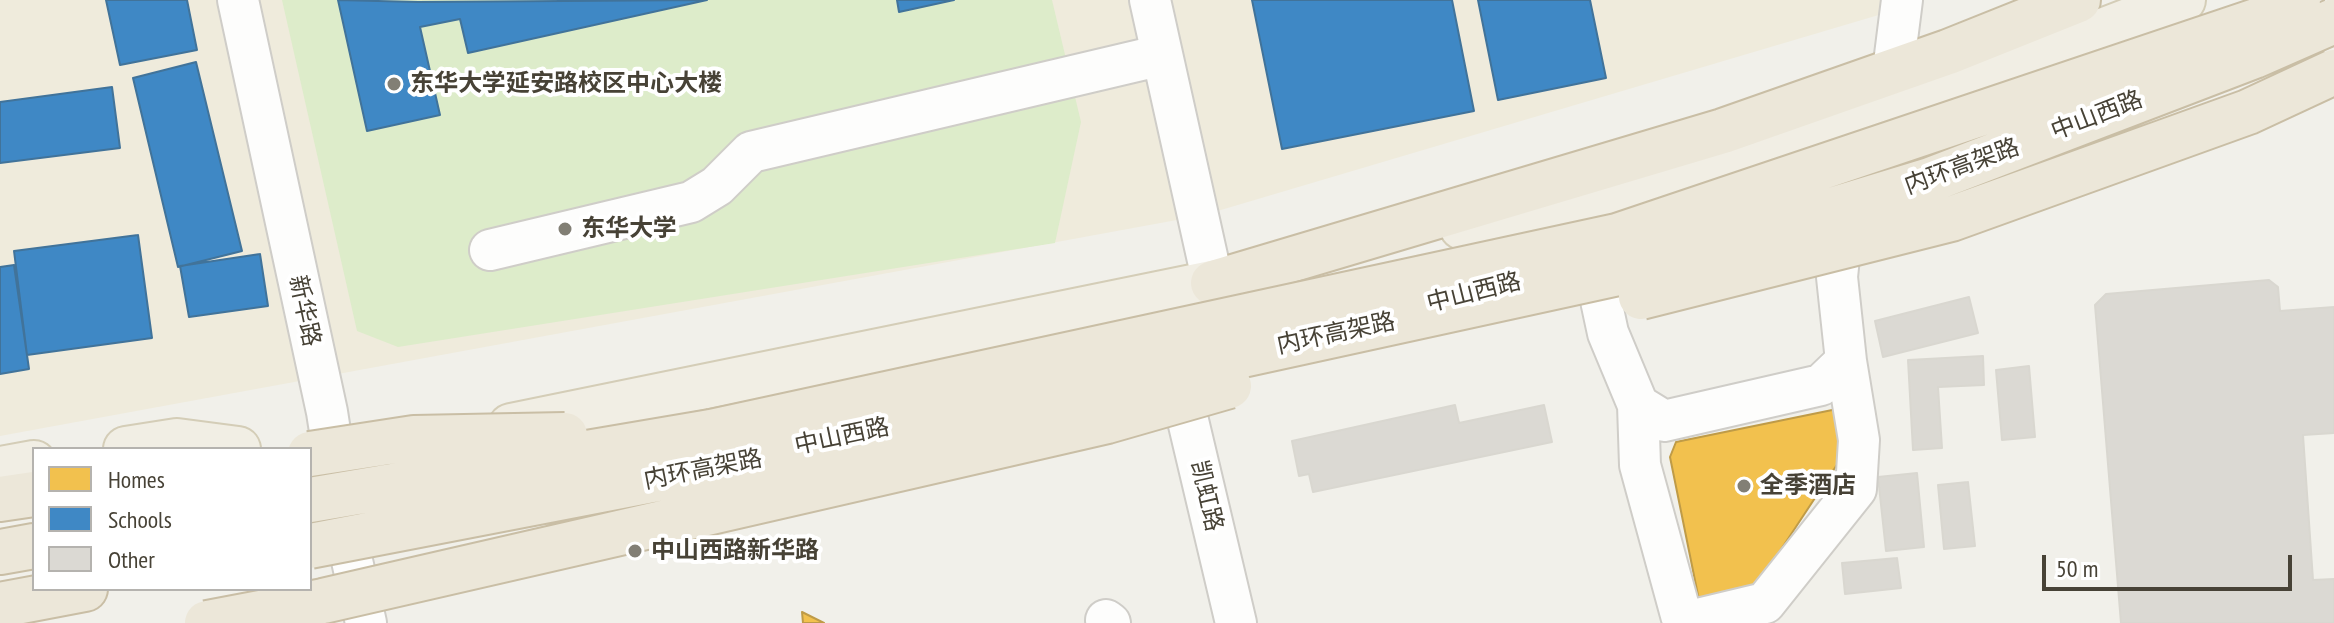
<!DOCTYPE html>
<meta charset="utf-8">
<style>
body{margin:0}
#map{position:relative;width:2334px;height:623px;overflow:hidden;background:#f1f0ea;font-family:"PT Sans Narrow",sans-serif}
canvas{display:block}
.legend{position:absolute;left:32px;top:447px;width:280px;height:144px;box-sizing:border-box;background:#fff;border:2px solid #b5b3af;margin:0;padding:10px 14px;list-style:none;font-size:24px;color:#474236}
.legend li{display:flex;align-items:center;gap:16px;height:40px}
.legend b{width:40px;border:2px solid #b5b3af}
.scale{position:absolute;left:2042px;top:555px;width:250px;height:36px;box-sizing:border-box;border:4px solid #474236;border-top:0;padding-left:10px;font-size:24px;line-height:28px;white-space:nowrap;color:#474236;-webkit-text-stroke:6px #fff;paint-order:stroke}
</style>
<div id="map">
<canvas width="2334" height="623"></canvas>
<ul class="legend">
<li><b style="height:22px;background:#f2c14e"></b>Homes</li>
<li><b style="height:22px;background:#3f88c5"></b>Schools</li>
<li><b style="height:22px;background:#dbd9d3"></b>Other</li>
</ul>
<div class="scale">50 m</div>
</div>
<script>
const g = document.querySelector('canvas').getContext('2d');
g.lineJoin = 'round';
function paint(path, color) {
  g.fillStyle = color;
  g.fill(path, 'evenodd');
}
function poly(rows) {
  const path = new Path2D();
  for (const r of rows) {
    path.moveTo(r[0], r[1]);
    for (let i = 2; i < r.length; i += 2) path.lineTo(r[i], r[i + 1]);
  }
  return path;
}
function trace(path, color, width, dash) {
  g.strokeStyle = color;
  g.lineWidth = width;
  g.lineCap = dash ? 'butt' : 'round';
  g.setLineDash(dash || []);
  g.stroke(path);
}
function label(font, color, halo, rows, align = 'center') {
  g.font = font + ' "PT Sans Narrow","Noto Sans SC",sans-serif';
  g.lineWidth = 8;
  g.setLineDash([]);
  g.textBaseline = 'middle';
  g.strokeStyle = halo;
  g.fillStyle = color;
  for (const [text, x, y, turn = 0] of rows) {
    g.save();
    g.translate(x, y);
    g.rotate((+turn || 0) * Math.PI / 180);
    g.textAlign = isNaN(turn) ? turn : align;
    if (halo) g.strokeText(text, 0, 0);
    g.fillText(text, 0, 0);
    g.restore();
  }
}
paint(poly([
 [0,0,1884,0,1882,14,1204,215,0,436]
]), '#efebdc');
paint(poly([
 [282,0,1052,0,1081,122,1055,243,398,347,357,331]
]), '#ddecca');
const homes = poly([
 [1842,408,1850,445,1743,607,1702,615,1670,457,1676,442,1842,408],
 [802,612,824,623,803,623,802,612]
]);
paint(homes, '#f2c14e');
trace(homes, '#bf9b47', 2);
const schools = poly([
 [106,0,187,0,197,50,120,65,106,0],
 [338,0,418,2,707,0,468,53,460,19,420,27,440,115,367,131,338,0],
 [897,0,954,0,899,12,897,0],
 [1252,0,1452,0,1474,111,1282,149,1252,0],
 [1478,0,1590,0,1606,78,1498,100,1478,0],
 [196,62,242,251,178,267,133,78,196,62],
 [112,87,120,148,0,163,0,102,112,87],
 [138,235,152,338,27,355,14,251,138,235],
 [260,254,268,306,189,317,180,266,260,254],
 [14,265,29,369,0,374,0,267,14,265]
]);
paint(schools, '#3f88c5');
trace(schools, '#41739a', 2);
const building = poly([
 [2269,280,2278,287,2280,311,2334,307,2334,433,2303,435,2313,580,2334,579,2334,623,2121,623,2095,305,2106,294,2269,280],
 [1969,297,1978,333,1883,357,1875,321,1969,297],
 [1983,356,1984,385,1938,387,1942,448,1913,450,1908,360,1983,356],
 [2029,366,2035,437,2002,440,1996,370,2029,366],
 [1455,405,1459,423,1544,405,1552,442,1313,492,1309,474,1299,476,1292,441,1455,405],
 [1917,473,1924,547,1886,551,1878,477,1917,473],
 [1968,482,1975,546,1944,549,1938,485,1968,482],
 [1897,558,1901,588,1845,594,1842,563,1897,558]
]);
paint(building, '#dbd9d3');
trace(building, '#d9d7d0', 2);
const minor = poly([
 [238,0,327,412,346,534,366,623],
 [1150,0,1213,283],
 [1893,71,1902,0],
 [490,250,691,202,717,186,751,152,1162,55],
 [1593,263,1608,333,1638,405,1664,421,1821,385,1846,361,1837,277,1843,218],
 [1176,370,1236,623],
 [1638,405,1640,465,1681,615,1694,620,1765,603,1856,489,1859,440,1846,361],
 [1106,620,1110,623]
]);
const major = poly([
 [1462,227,1755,156,1928,98,2183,0],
 [511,426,1251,275],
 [126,449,177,441,238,449],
 [0,469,34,463]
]);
const highway = poly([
 [1213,283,1723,131,1948,52,2078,0],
 [0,499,34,494],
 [0,552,34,546],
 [0,605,85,589]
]);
trace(minor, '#cfcdc8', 44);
trace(major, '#d4cdb7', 48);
trace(highway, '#c9bea5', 48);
trace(minor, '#fdfdfc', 40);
trace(major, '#f1eee4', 44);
trace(highway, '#ece7d9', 44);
const highwayBridge = poly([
 [1641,297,1951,219,2248,112,2334,72],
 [310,454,414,438,565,435],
 [310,500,711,432,1617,236,2259,20,2298,0],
 [310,546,793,453,1641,268,1930,180,2254,56,2334,21],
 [207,623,323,601,1107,421,1229,386]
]);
trace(highwayBridge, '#c9bea5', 48, []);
trace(highwayBridge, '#ece7d9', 44);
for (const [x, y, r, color] of [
 [394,84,8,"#827f75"],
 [565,229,8,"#827f75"],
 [1744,486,8,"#827f75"],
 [635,551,8,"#827f75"]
]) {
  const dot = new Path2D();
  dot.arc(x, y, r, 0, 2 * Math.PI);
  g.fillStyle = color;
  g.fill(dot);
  trace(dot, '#fff', 3);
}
label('bold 24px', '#474236', '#fff', [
 ["东华大学延安路校区中心大楼",410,84],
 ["东华大学",581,229],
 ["全季酒店",1760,486],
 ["中山西路新华路",651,551]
], 'left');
label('24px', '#474236', '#fff', [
 ["中山西路",2097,116,-21],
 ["内环高架路",1962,167,-20],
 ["中山西路",1474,293,-14],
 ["新华路",304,311,78],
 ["内环高架路",1336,334,-12],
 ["中山西路",842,437,-12],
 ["内环高架路",703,470,-11],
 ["凯虹路",1206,496,77]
]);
</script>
